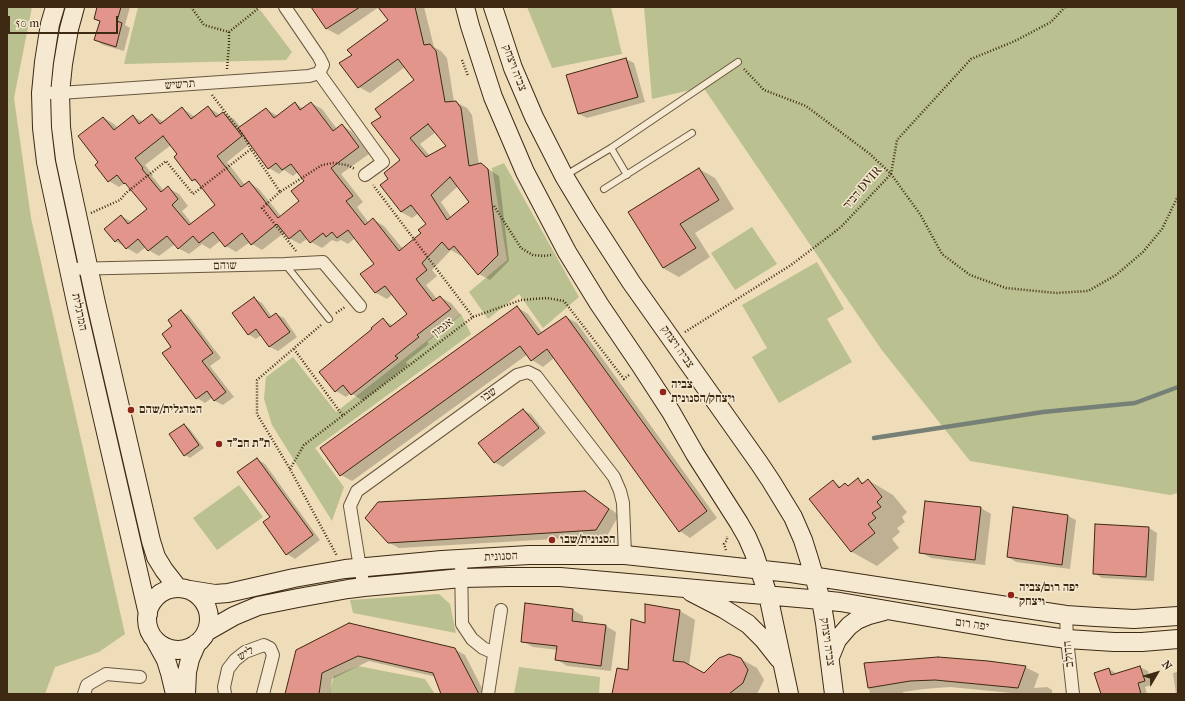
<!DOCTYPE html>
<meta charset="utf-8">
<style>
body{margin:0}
#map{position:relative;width:1185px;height:701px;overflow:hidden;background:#efddba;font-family:"IM FELL French Canon",serif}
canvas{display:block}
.frame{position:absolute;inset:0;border:8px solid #3e2913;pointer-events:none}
.north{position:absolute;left:1137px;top:653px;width:40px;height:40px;-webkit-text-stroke:3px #f5e9d2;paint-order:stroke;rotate:52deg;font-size:11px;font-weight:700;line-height:16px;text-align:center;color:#3e2913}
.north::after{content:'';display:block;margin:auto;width:14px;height:18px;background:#3e2913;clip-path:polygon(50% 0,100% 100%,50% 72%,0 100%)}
.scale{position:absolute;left:8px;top:16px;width:110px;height:18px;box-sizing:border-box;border:2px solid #3e2913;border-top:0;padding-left:5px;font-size:12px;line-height:14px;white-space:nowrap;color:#3e2913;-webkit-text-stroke:3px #f5e9d2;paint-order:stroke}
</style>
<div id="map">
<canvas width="1185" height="701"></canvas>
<div class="frame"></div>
<div class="north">N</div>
<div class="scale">50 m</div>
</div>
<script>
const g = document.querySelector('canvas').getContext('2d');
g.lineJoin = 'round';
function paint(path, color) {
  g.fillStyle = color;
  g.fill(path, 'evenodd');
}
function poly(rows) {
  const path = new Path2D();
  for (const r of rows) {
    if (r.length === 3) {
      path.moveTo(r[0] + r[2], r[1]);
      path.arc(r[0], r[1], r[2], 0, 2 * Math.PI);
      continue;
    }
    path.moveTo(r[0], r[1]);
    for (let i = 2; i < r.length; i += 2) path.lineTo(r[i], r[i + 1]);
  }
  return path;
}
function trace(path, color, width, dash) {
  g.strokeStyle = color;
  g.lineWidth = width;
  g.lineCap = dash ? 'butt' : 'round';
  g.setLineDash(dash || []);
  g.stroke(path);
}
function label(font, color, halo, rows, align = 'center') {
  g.font = font + ' "IM FELL French Canon","Frank Ruhl Libre",serif';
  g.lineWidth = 3;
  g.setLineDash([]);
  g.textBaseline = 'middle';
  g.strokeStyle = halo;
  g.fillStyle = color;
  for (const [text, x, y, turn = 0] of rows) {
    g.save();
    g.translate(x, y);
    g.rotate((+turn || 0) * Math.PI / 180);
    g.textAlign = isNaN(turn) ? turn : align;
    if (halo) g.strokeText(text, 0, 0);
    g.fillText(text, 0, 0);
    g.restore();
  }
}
paint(poly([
 [7,7,32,7,14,98,31,218,125,634,99,652,55,667,45,694,7,694],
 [138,7,255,7,261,11,292,52,286,60,124,64],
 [527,7,611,7,622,54,552,68],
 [644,7,1178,7,1178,493,1170,495,970,461,881,349,703,87,652,99],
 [504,163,579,297,543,328,519,294,488,319,469,292,507,260,492,168],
 [752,227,777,264,735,290,711,253],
 [817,262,844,309,827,319,852,362,779,403,752,357,767,348,742,305],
 [461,314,471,334,315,448,344,487,332,521,272,425,264,399,266,377,293,357,336,412],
 [239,485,263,517,217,550,193,518],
 [439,594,450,604,456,633,353,613,350,600],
 [358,666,425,679,435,694,329,694,334,676],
 [519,667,600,677,599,694,514,694]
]), '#bac08f');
paint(poly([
 [98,7,130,7,125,25,130,28,124,51,103,45,95,40,100,22,95,19],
 [312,7,424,7,434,47,441,51,447,58,454,102,456,102,467,108,472,115,479,165,481,164,499,176,509,261,490,280,479,274,462,254,461,256,451,250,432,270,437,276,426,285,437,299,440,297,451,303,461,315,427,342,429,344,406,362,408,365,363,401,351,393,346,397,336,391,373,329,383,320,394,326,409,314,393,294,387,299,376,293,362,275,376,264,355,238,348,244,341,240,337,242,332,240,322,248,311,242,308,238,300,244,289,238,285,232,262,250,252,244,250,242,236,252,226,246,221,240,210,249,202,244,189,254,178,248,175,244,159,256,148,250,146,247,137,254,115,241,121,216,132,222,148,209,128,185,125,183,119,187,109,181,99,162,104,118,114,124,118,128,133,116,143,122,152,115,164,122,182,108,192,115,195,117,208,107,220,115,223,113,234,119,241,128,266,109,278,116,295,103,304,109,311,103,322,109,337,129,342,125,352,132,369,154,341,174,363,202,357,207,369,223,374,220,384,226,403,249,422,233,427,224,419,213,412,218,401,212,389,179,401,160,382,117,415,80,405,67,370,93,359,87,353,55,389,21,379,7,338,35,327,29],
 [436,132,447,147,430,156,420,144],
 [251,143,269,168,279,174,284,170,293,176,298,172,305,181,301,201,281,216,259,189,249,182,245,185,227,162],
 [171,145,179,154,175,157,193,180,200,184,216,205,192,224,182,211,188,206,179,194,168,188,164,191,152,176,153,175,145,165],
 [458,186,470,203,451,217,441,202],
 [626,59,634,63,645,102,587,118,579,114,568,76],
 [699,169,715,178,734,209,695,233,710,257,679,277,663,268],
 [254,298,262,303,272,317,276,314,284,318,297,337,278,351,270,347,261,335,256,339,248,334],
 [517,307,528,314,543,334,566,317,577,323,717,518,690,538,680,531,554,358,543,367,532,360,528,354,352,481,341,475],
 [181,311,189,316,221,358,210,366,234,397,223,405,215,401,213,397,205,403,197,398,163,354,172,347,174,327],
 [523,410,531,414,546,433,503,467,494,462],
 [184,425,189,428,204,448,190,458,185,455],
 [257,459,265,464,320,540,295,559,287,554,272,517],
 [858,480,864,483,868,480,893,495,907,512,902,517,905,522,897,528,900,532,892,539,899,548,877,566,852,552,810,499,833,482,842,487,845,484,849,486],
 [585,492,596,499,619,515,607,536,399,548,388,542],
 [981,508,991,514,985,565,931,558,920,552],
 [1068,516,1076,520,1070,569,1016,562,1008,557],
 [1149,528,1157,533,1154,581,1102,578,1094,573],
 [646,605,680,611,695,620,689,666,704,674,741,659,757,668,764,680,758,692,756,694,613,694,629,671,646,624],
 [573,610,583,616,583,623,606,626,616,632,611,671,567,666,556,659,558,650,533,647,522,641],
 [454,649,465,655,485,694,442,694,436,677,369,661,332,679,330,694,287,694,297,651],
 [866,664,1025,667,1039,674,1034,688,1047,687,1052,690,1052,694,1022,694,950,687,924,689,903,692,903,694,870,694],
 [1140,667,1148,671,1152,685,1145,687,1147,694,1102,694,1109,669,1117,674],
 [1178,672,1178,694,1176,694,1173,673]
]), '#0003');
trace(poly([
 [874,438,1043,412,1135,403,1178,387]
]), '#768076', 4.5);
const building = poly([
 [97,7,121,7,117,21,122,23,116,47,94,40,100,21,94,19,97,7],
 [311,7,360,7,326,29,311,7],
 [378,7,415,7,424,45,430,44,436,51,445,102,456,101,461,108,469,166,481,163,488,169,498,255,478,275,454,246,449,250,442,242,422,263,427,270,416,279,433,301,440,296,451,309,417,335,419,337,395,356,398,358,351,395,343,385,335,392,319,372,372,329,371,328,383,318,390,327,407,314,385,286,375,293,360,274,374,264,348,230,337,238,332,232,326,237,323,233,310,243,300,230,289,239,277,224,251,245,242,233,225,247,213,232,199,243,193,236,178,249,167,236,148,251,138,239,126,249,118,239,115,242,104,229,121,215,128,224,147,209,125,183,124,184,117,175,108,182,95,165,98,162,78,136,103,117,114,130,133,115,139,124,152,114,160,124,182,107,191,119,208,106,216,117,223,112,242,136,217,156,241,187,249,181,278,218,299,201,291,191,304,181,291,164,282,170,276,163,268,169,238,128,266,108,274,118,295,102,300,110,311,102,333,131,342,124,359,147,331,168,353,196,346,201,365,225,373,218,399,251,421,233,418,230,426,224,411,205,401,212,380,185,388,179,384,173,400,160,371,123,381,117,375,109,414,80,398,59,358,88,339,63,352,55,347,50,388,20,378,7],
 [428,124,446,146,426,157,410,138,428,124],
 [163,136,177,154,174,157,192,181,195,179,215,205,189,225,172,205,178,199,168,186,161,192,142,169,143,168,135,158,163,136],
 [450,177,469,202,447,220,431,195,450,177],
 [626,58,638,97,578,114,566,75,626,58],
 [699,168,719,200,680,224,696,248,663,268,628,212,699,168],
 [254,297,269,318,276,313,290,332,269,347,256,329,248,335,232,313,254,297],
 [517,306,538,335,566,316,707,511,679,532,547,349,531,361,520,346,340,476,320,448,517,306],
 [181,310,213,353,202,361,226,392,214,401,207,391,196,399,162,353,171,347,162,334,172,326,168,320,181,310],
 [523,409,539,428,494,463,478,443,523,409],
 [184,424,199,445,184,456,169,434,184,424],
 [257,458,313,535,286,555,263,522,270,517,237,472,257,458],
 [858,478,862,484,868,479,882,497,877,502,881,507,872,513,876,518,868,524,875,533,851,552,809,499,833,480,839,488,845,483,848,486,858,478],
 [585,491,609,509,596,530,388,543,365,518,378,502,585,491],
 [925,501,981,507,975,560,919,553,925,501],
 [1013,507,1068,515,1062,565,1007,557,1013,507],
 [1095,524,1149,527,1146,577,1093,574,1095,524],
 [525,603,573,609,572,621,606,625,601,666,555,660,557,646,521,642,525,603],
 [645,604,680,610,673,661,684,662,704,673,719,658,729,654,741,658,748,670,743,683,729,694,612,694,617,668,628,670,631,619,645,623,645,604],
 [349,623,455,648,479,694,441,694,433,673,358,656,322,673,319,694,285,694,296,650,349,623],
 [938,657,988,661,1026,666,1018,688,935,680,910,681,868,688,864,663,938,657],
 [1140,666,1145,681,1138,683,1141,694,1101,694,1094,673,1109,668,1111,675,1140,666]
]);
paint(building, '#e2958a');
trace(building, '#3e2913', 1);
const lane = poly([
 [611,148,627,175],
 [566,175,611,148,738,62],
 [604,189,692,133],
 [285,264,329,319]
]);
const street = poly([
 [319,73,383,162,365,175],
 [41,93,60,93,309,76,319,73,323,65,319,57,285,7],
 [69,269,285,264,323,262,360,306],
 [461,559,462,624,472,639,483,648,494,653],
 [364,587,360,568,350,506,357,491,517,375,528,372,536,376,614,477,620,491,623,503,625,555],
 [1066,615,1067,639,1073,694],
 [84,694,87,685,106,674,140,677],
 [225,694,224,687,228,669,235,660,245,652,264,645,270,648,273,655,263,694],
 [488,694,501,610]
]);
const secondary = poly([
 [55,7,50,24,44,62,41,93,42,128,46,162,77,307,148,614],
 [75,7,69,29,63,64,60,93,61,127,65,159,96,303,151,541,156,557,164,570,178,588],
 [465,7,470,26,493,97,525,172,567,252,599,304,641,366,671,412,695,454,739,523,747,537,754,553,768,595,789,694],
 [493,7,513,68,534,117,564,176,587,214,631,282,759,463,771,481,793,517,803,540,809,559,821,600,825,623,834,694],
 [178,619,31],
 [190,590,215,594,228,593,294,578,345,569,442,560,529,555,625,555,791,573,1066,615,1096,617,1134,619,1178,616],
 [691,592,724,609,748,624,764,640,779,659],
 [206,632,234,616,258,606,298,598,348,589,364,587,462,578,508,577,560,577,821,600,840,602,1004,630,1067,639,1114,642,1142,642,1178,639],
 [155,640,166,660,170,673,175,694],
 [830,657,837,640,849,626,857,620,869,615,884,611],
 [186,694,187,672,190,659,197,643]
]);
trace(lane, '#6a563d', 8);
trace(street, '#6a563d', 14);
trace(secondary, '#3e2913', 20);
trace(poly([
 [191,7,204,25,229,32,260,7],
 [462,60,468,76],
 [227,69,229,44,229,32],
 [744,69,764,90,806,106,870,154,891,174,920,214,942,254,970,275,1006,288,1056,293,1088,291,1116,275,1143,252,1162,229,1178,196],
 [212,95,243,135,251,149],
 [280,192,262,208,296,251],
 [494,206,521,248,533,255,544,256,551,255],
 [91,213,120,200,126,193,166,161,193,194,251,149,280,192,322,165,333,163,347,165,355,169],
 [336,313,345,307],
 [473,317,521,300,547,298,564,301,624,379,629,375],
 [321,325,257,380,257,414,290,469,337,556],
 [685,332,791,265,841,227,891,174,897,140,971,59,1015,41,1051,22,1065,7],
 [294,349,343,416],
 [290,469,304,445,473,317,373,185],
 [726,550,724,544,727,540,727,536]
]), '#3e2913', 2.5, [1, 2]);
trace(lane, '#f5e9d2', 6);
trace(street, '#f5e9d2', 12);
trace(secondary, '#f5e9d2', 18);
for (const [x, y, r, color] of [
 [663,392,4,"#8f2418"],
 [131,410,4,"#8f2418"],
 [219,444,4,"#8f2418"],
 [552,540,4,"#8f2418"],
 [1011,595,4,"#8f2418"]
]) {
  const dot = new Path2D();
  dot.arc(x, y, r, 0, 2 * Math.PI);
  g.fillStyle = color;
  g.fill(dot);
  trace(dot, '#f5e9d2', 1.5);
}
label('12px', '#3e2913', '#f5e9d2', [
 ["צביה ויצחק",514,68,69],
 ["תרשיש",180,85,-4],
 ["דביר DVIR",863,188,-49],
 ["שוהם",225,266,-1],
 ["המרגלית",79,312,78],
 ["אגמון",443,328,-37],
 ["צביה ויצחק",677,347,55],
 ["שבו",489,395,-36],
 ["הסנונית",501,557,-3],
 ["יפה רום",972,625,9],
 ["צביה ויצחק",827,642,82],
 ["ליש",246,654,-30],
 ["הדולב",1069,654,-96]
]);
label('bold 12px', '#3e2913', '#f5e9d2', [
 ["צביה",671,385],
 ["ויצחק/הסנונית",671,399],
 ["המרגלית/שהם",139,410],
 ["ת\"ת חב\"ד",227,444],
 ["הסנונית/שבו",560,540],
 ["יפה רום/צביה",1019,588],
 ["ויצחק",1019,602]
], 'left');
</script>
